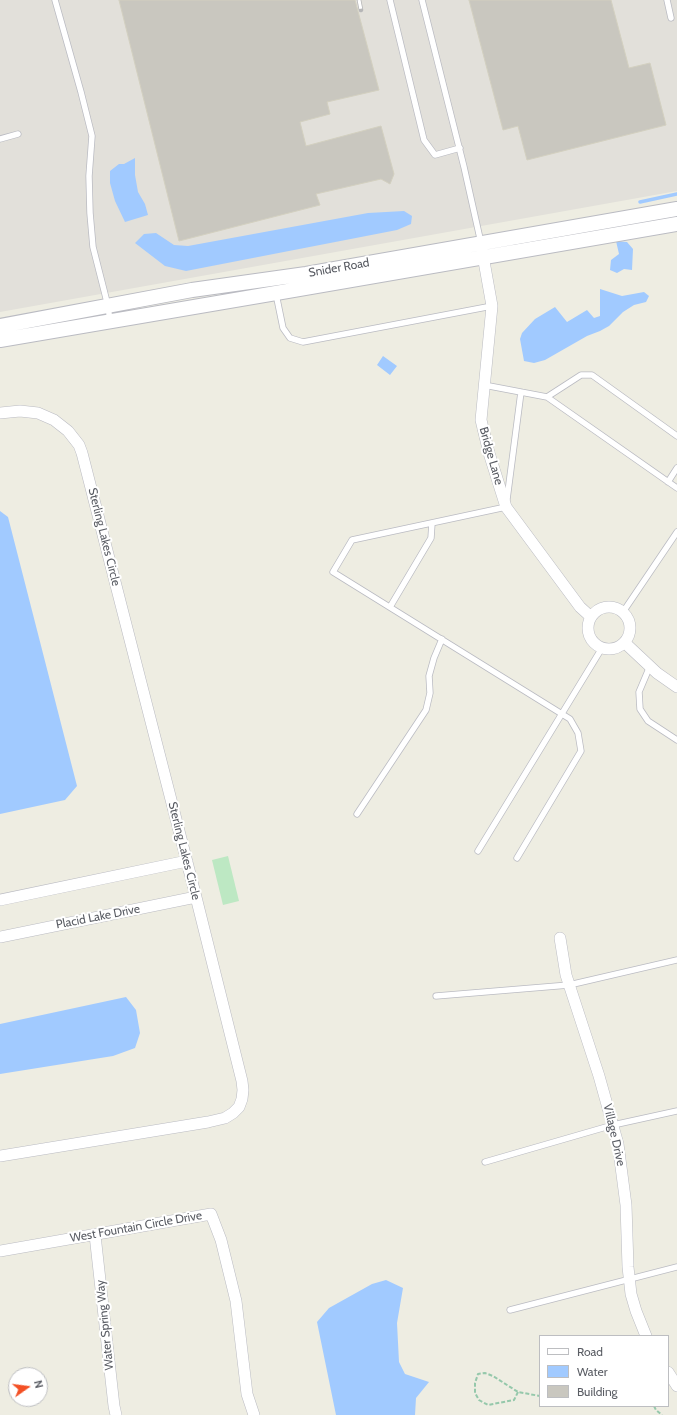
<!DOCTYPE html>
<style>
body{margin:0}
#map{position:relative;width:677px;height:1415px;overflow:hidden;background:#eeede2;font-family:Cabin,sans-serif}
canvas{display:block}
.legend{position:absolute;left:539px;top:1335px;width:130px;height:72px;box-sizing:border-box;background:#fff;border:1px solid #bdbec1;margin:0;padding:5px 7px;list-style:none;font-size:12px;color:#5a5d64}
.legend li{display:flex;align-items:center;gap:8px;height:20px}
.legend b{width:20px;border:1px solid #bdbec1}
.north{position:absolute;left:8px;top:1367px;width:40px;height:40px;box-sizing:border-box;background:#fff;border:1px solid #bdbec1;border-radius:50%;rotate:76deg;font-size:11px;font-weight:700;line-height:16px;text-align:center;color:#5a5d64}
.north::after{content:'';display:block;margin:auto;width:14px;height:18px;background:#f35024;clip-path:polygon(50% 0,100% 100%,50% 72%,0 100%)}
</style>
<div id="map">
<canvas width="677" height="1415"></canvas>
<ul class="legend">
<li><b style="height:5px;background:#fff"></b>Road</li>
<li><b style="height:11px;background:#a1caff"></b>Water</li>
<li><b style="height:11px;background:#c9c7bf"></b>Building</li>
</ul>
<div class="north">N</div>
</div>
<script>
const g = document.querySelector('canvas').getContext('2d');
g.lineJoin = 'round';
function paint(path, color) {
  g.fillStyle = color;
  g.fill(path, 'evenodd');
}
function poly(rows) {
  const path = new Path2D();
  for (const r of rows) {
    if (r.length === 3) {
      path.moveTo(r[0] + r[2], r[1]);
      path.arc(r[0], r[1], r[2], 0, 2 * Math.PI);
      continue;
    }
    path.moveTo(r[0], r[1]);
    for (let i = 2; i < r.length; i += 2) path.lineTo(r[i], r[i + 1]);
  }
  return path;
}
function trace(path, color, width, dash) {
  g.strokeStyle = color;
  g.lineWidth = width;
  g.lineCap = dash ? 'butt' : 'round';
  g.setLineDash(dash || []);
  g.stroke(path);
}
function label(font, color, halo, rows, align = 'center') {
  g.font = font + ' Cabin,sans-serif';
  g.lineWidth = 4;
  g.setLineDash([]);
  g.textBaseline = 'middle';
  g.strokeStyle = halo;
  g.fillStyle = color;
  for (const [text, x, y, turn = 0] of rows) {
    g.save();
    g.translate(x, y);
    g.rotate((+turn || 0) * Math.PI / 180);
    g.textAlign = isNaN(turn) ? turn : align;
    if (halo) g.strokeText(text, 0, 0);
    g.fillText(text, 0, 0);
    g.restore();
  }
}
paint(poly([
 [0,0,677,0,677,191,0,312]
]), '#e2e0da');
paint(poly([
 [228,856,239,901,223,905,212,860]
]), '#bde8c3');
paint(poly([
 [135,158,135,175,138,192,145,204,148,215,125,222,115,201,110,183,110,171,119,164,124,164],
 [404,211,412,216,411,224,397,230,186,271,165,266,135,243,144,234,156,233,174,245,188,246,368,213],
 [616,241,627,242,633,249,632,270,624,269,617,273,610,270,611,260,619,254],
 [600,289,622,296,644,292,649,296,646,302,634,305,623,312,609,326,600,331,587,336,545,360,534,363,524,361,520,339,522,333,535,319,555,307,567,322,587,310,594,318,600,316],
 [383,356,397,366,390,375,377,365],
 [0,511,8,517,77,786,65,800,0,814],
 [126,997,136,1010,140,1033,135,1048,113,1056,0,1074,0,1024],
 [386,1280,403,1288,397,1323,399,1362,405,1374,429,1382,416,1398,415,1415,336,1415,317,1322,329,1308,372,1284]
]), '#a1caff');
trace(poly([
 [640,202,677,194]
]), '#a1caff', 3.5);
const building = poly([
 [119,0,355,0,379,90,327,102,330,114,300,122,306,146,381,126,394,174,390,184,381,179,316,194,320,205,179,241,119,0],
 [469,0,611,0,629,68,650,63,666,125,527,160,518,126,503,130,469,0]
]);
paint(building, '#c9c7bf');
trace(building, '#d3d0c0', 1);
const service = poly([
 [55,0,81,92,92,136,89,176,90,213,93,247,108,306,110,321],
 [390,0,424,140,435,155,460,148],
 [422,0,464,167,481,243],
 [667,0,671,18],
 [0,139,18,134],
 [276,294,283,328,290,338,303,342,492,306],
 [484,385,547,397,677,488],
 [547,397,581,375,592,375,677,436],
 [668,482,677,468],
 [390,607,431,538,432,523],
 [623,612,677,532],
 [650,666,639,692,640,709,648,721,677,740],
 [357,814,426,710,430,693,429,676,434,658,442,639],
 [478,851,602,648],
 [517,858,581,751,578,733,570,719,333,572,352,540,506,507,521,392],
 [436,996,569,985,677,960],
 [485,1162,613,1125,677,1111],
 [510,1310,677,1267]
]);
const minor = poly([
 [482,250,492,306,481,420,489,453,506,507,580,607,591,617],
 [0,413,20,411,38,413,54,420,68,431,79,445,82,453,196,897,242,1081,243,1090,242,1099,239,1107,233,1113,225,1118,208,1122,0,1156],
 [609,628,21],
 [625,643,657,673,677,687],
 [0,900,187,861],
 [0,937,196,897],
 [560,938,566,975,599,1076,618,1144,626,1205,628,1267,631,1294,636,1311,646,1336],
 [95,1235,114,1406,116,1415],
 [0,1251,211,1214,221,1240,236,1301,247,1394,254,1415],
 [668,1372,677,1386]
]);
const tertiary = poly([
 [0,326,192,290,306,274,677,209],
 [0,340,276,293,677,224]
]);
trace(service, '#babbc2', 7);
trace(minor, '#babbc2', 12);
trace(tertiary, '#babbc2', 16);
trace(poly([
 [518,1392,514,1400,488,1405,479,1400,475,1393,475,1383,478,1374,485,1373,493,1376,518,1392,540,1396],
 [654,1406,656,1410,662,1415]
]), '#95c8ab', 2, [4, 2]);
trace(service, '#fff', 5.5);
trace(minor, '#fff', 11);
trace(tertiary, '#fff', 14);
const rail = poly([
 [359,0,361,10]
]);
trace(rail, '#b6b6b7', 4.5);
trace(rail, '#fff', 3, [9]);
label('12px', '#5a5d64', '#fff', [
 ["Snider Road",339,268,-10],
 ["Bridge Lane",491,456,74],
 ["Sterling Lakes Circle",104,537,76],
 ["Sterling Lakes Circle",184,851,76],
 ["Placid Lake Drive",98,917,-11],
 ["Village Drive",614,1135,77],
 ["West Fountain Circle Drive",136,1227,-10],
 ["Water Spring Way",105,1325,-96]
]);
</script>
